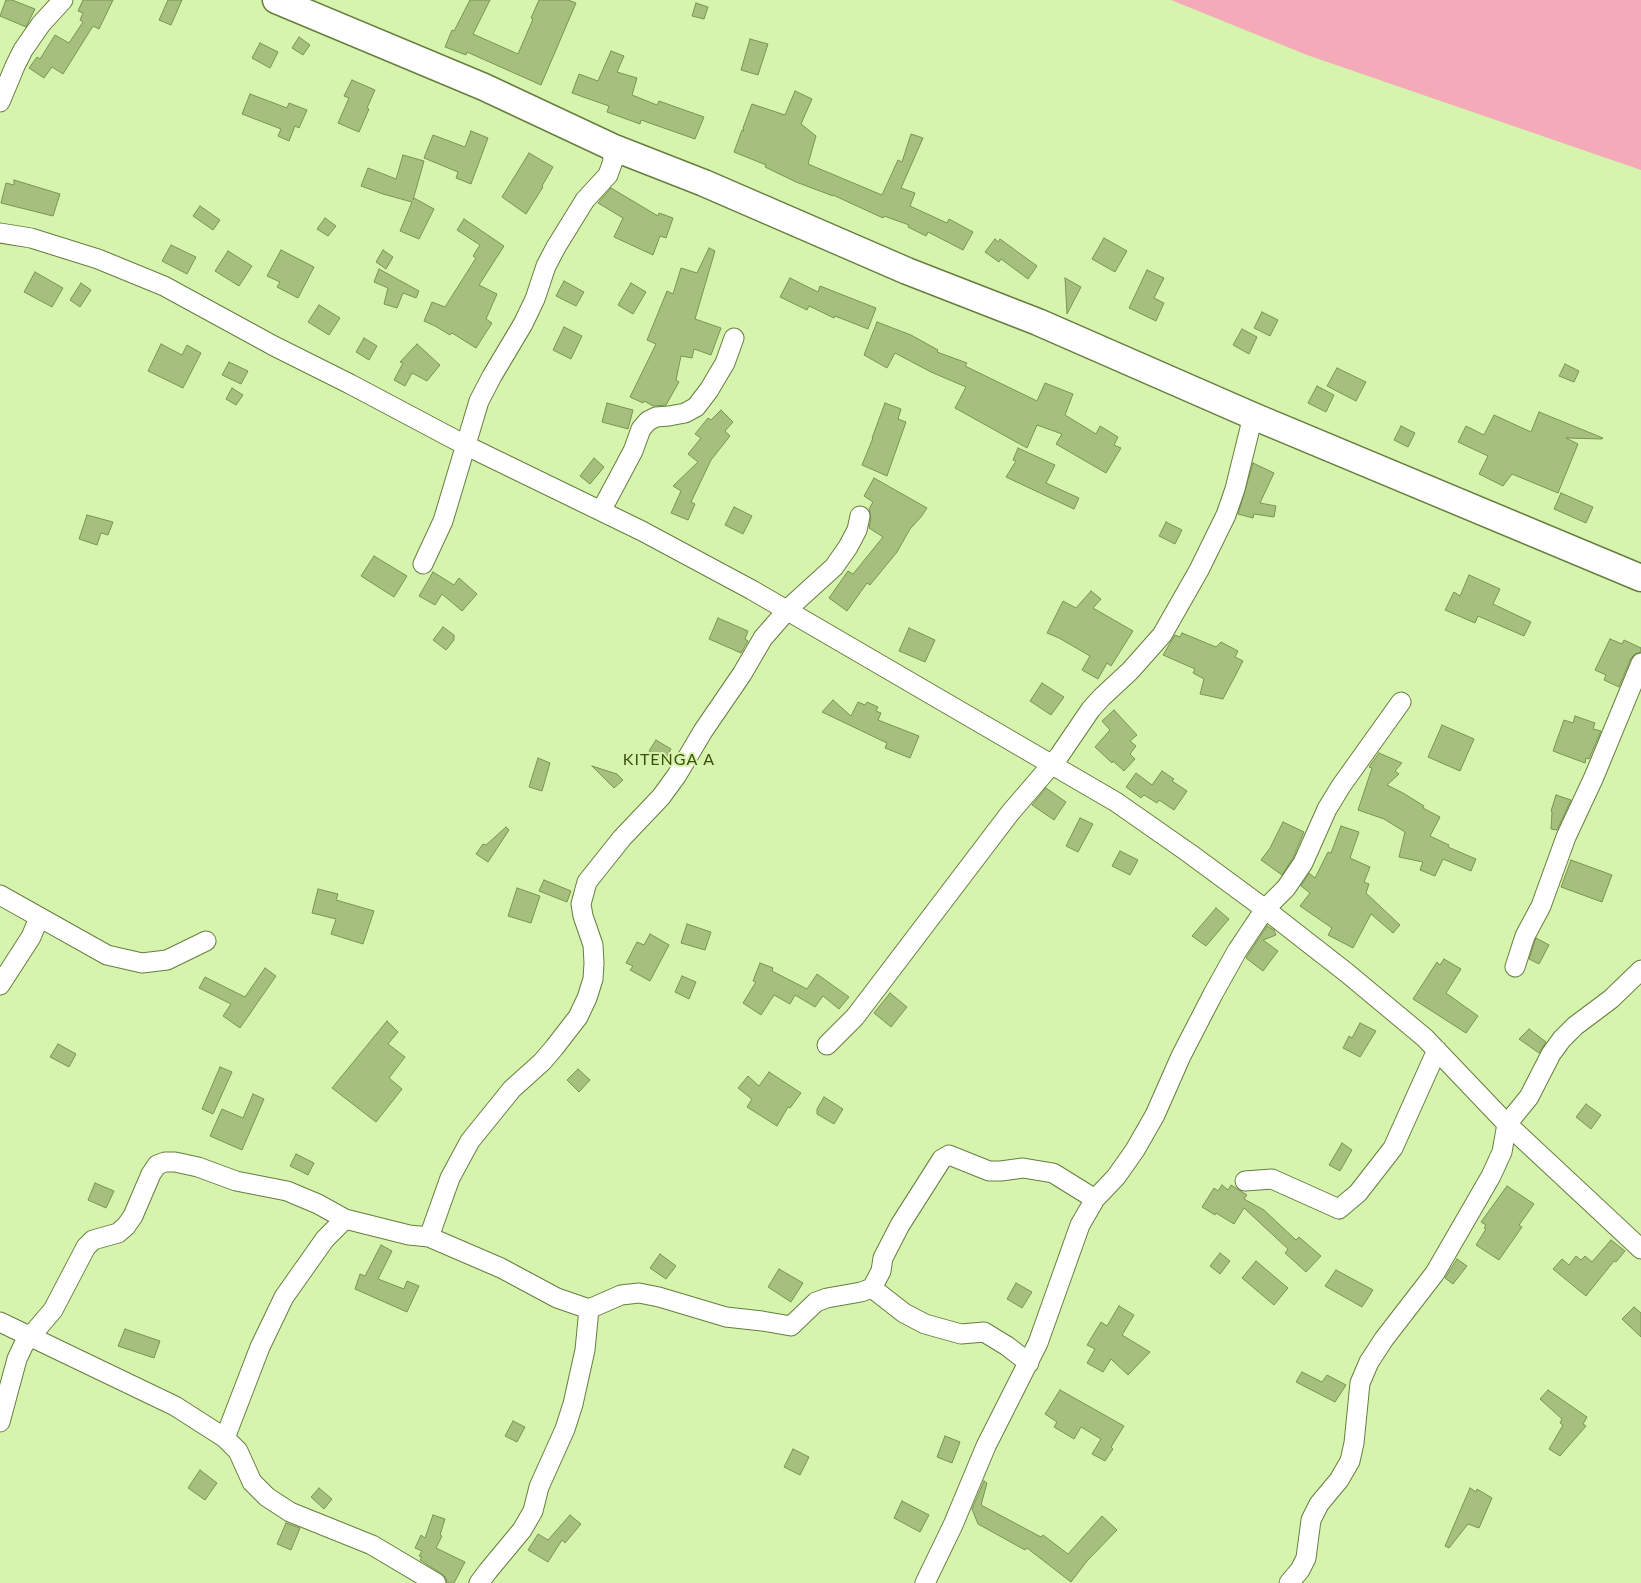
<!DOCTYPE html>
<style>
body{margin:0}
canvas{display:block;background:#d7f4ae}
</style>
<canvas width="1641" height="1583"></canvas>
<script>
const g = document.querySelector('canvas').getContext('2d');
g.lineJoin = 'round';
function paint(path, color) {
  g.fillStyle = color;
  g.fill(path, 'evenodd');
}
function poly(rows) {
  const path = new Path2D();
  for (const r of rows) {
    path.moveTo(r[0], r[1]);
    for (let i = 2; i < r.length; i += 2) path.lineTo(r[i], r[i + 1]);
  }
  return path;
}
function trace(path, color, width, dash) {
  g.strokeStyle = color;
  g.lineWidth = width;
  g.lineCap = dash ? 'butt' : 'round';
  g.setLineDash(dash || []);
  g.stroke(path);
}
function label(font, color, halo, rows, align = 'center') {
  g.font = font + ' Lato,sans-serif';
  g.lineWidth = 4;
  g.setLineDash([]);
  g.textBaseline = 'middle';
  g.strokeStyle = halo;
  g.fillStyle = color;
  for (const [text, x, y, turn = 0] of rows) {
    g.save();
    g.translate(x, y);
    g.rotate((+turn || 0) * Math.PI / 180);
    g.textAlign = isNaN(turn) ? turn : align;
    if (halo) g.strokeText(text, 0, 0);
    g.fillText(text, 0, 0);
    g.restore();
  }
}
paint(poly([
 [1171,0,1641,0,1641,170,1307,55]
]), '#f4aab9');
const building = poly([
 [6,0,12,0,35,9,26,27,0,16,6,0],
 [83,0,113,0,99,29,93,26,63,74,52,67,44,78,29,68,37,57,40,59,55,35,69,43,83,22,80,20,83,13,78,11,83,0],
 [168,0,182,0,171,25,159,20,168,0],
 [470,0,490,0,473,34,518,54,533,19,531,18,539,0,568,0,576,3,541,85,467,52,466,55,445,47,452,30,454,31,470,0],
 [696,3,708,7,704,19,692,16,696,3],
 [299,37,310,45,303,55,292,48,299,37],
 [750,39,768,44,758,75,741,70,750,39],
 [260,43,278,52,270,68,252,58,260,43],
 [611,51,624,56,617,72,637,78,632,95,657,105,659,101,704,117,695,139,641,120,640,124,607,112,609,106,572,93,579,74,598,81,611,51],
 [352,80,375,90,367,108,369,109,359,132,338,123,349,98,344,96,352,80],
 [795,91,812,99,801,124,816,136,808,164,882,195,898,160,902,162,911,134,923,138,901,188,915,193,910,206,947,223,949,219,973,232,963,250,928,232,926,236,908,227,909,225,884,216,883,218,833,195,833,196,796,182,765,167,766,165,734,152,742,130,744,131,743,128,752,104,785,115,795,91],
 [250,94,287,108,289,103,307,110,299,128,295,126,289,141,278,136,281,129,242,114,250,94],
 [471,131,488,138,471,184,456,178,458,172,424,158,433,135,465,147,471,131],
 [529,153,553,167,542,186,543,187,526,214,502,197,529,153],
 [403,155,424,161,413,200,414,198,434,209,419,239,400,231,412,202,383,194,361,186,368,168,396,179,403,155],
 [14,180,60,194,53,216,1,203,6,183,14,185,14,180],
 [611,188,658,216,659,213,673,218,666,238,660,236,653,255,614,237,623,218,598,203,611,188],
 [200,206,220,220,213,230,193,216,200,206],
 [325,218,336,226,328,236,317,229,325,218],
 [464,219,504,246,479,285,497,294,486,319,492,323,476,348,452,333,450,335,435,326,424,321,432,302,445,307,476,258,473,256,480,245,457,230,464,219],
 [1104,238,1127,251,1115,272,1092,259,1104,238],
 [995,239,998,242,1000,239,1037,266,1028,279,1001,259,999,262,985,252,995,239],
 [171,245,196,257,187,274,162,261,171,245],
 [709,248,715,251,695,319,721,328,711,355,694,349,692,358,681,356,676,380,679,382,666,405,653,406,644,401,643,403,630,397,656,344,647,340,667,291,673,294,681,268,697,273,709,248],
 [281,250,314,267,298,298,277,287,280,282,267,276,281,250],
 [383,250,393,257,386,269,376,262,383,250],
 [228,251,252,266,239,286,215,271,228,251],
 [379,269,419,291,416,298,403,293,397,308,384,304,388,288,374,282,379,269],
 [1147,270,1164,278,1154,298,1164,303,1156,321,1129,308,1147,270],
 [35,272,63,288,52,307,24,292,35,272],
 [790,278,818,292,820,286,876,308,868,329,835,316,834,318,809,306,807,310,780,297,790,278],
 [1065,278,1081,287,1067,314,1065,278],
 [564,281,584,292,576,306,556,296,564,281],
 [81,283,91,290,80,307,70,300,81,283],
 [631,283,646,292,633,314,618,305,631,283],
 [319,305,340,318,329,335,308,322,319,305],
 [1262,312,1278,320,1270,336,1254,328,1262,312],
 [877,322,911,335,938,350,937,352,967,363,965,366,1037,401,1045,383,1073,394,1065,415,1096,434,1100,426,1118,437,1114,445,1121,448,1106,473,1056,444,1062,434,1037,425,1027,448,955,408,966,387,931,372,895,353,887,368,864,355,877,322],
 [564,327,582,336,571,359,553,350,564,327],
 [1242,329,1257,337,1249,354,1233,345,1242,329],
 [364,338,377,346,369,360,356,352,364,338],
 [161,344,182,355,187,345,201,353,183,388,148,371,161,344],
 [417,344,440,365,427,381,412,373,405,386,394,380,403,363,400,362,417,344],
 [229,362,248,371,241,384,222,375,229,362],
 [1565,364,1579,371,1574,382,1559,376,1565,364],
 [1337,368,1366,382,1356,401,1327,386,1337,368],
 [1317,386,1334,395,1326,412,1308,403,1317,386],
 [232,388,243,395,236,405,226,399,232,388],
 [607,403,633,410,628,429,602,422,607,403],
 [885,403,901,409,898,419,906,422,887,476,862,465,873,438,872,438,885,403],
 [721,410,733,422,725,431,730,436,711,460,691,502,695,504,688,520,671,513,681,491,673,486,698,462,688,454,701,438,695,434,708,418,711,420,721,410],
 [1539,412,1603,438,1602,439,1566,438,1578,444,1558,493,1512,474,1503,486,1479,474,1488,456,1458,442,1466,426,1484,435,1494,415,1531,432,1539,412],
 [1401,426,1415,433,1408,447,1394,440,1401,426],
 [1018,448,1055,465,1046,483,1079,498,1074,509,1006,477,1016,461,1013,460,1018,448],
 [594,458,604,467,590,484,580,476,594,458],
 [1253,463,1274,473,1260,503,1276,506,1274,517,1254,514,1253,518,1238,514,1253,463],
 [874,478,927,508,921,517,910,529,897,552,870,585,867,583,847,611,829,598,848,571,853,574,883,537,869,528,871,518,869,509,873,502,864,496,874,478],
 [1561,493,1593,507,1586,523,1554,509,1561,493],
 [734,507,752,516,743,534,725,525,734,507],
 [87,515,113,522,108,535,101,533,97,545,79,539,87,515],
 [1166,522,1182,530,1175,544,1159,536,1166,522],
 [374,556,407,576,394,597,361,576,374,556],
 [433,572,454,585,459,578,477,594,462,611,442,594,435,605,419,596,433,572],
 [1469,575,1500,589,1493,604,1531,622,1524,636,1478,616,1475,623,1445,610,1454,592,1460,596,1469,575],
 [1091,591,1101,599,1093,608,1133,631,1111,666,1107,663,1098,679,1082,670,1090,656,1059,638,1047,633,1063,601,1076,608,1091,591],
 [718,618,748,631,745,639,748,641,741,653,709,639,718,618],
 [443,627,454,635,454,640,446,650,433,640,443,627],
 [909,628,935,640,925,662,899,651,909,628],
 [1182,633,1216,647,1221,642,1238,651,1235,657,1243,661,1223,699,1200,694,1204,679,1193,673,1195,669,1163,655,1175,635,1180,637,1182,633],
 [1610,639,1622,644,1624,640,1641,648,1641,652,1635,654,1631,658,1619,687,1604,680,1606,675,1595,670,1610,639],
 [1042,683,1064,697,1051,715,1030,701,1042,683],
 [833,700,851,716,858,702,865,705,867,702,878,707,876,711,881,713,878,720,919,736,910,758,885,748,887,743,822,712,833,700],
 [1114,710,1137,735,1130,741,1136,746,1130,754,1135,759,1124,771,1113,761,1112,763,1095,747,1110,730,1102,721,1114,710],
 [1575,716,1595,723,1593,729,1601,731,1589,759,1586,758,1585,763,1553,751,1564,720,1573,723,1575,716],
 [1442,725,1474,739,1460,771,1428,757,1442,725],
 [656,740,671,749,664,761,649,751,656,740],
 [1379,753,1402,763,1395,771,1399,774,1387,785,1403,793,1424,806,1423,808,1440,817,1430,836,1449,845,1448,847,1476,859,1471,871,1443,859,1435,876,1420,870,1423,862,1399,857,1405,832,1384,819,1358,810,1372,768,1369,767,1379,753],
 [538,758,550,763,542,791,529,787,538,758],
 [592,766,617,774,623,780,614,788,592,766],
 [1162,771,1174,779,1172,781,1187,791,1174,810,1159,800,1157,803,1144,795,1141,798,1126,787,1136,773,1152,785,1162,771],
 [1046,788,1066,802,1054,820,1032,805,1046,788],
 [1556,795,1571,800,1557,830,1551,829,1552,812,1551,811,1556,795],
 [1080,818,1093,824,1078,852,1066,846,1080,818],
 [1283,822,1304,832,1293,858,1282,875,1261,860,1270,848,1283,822],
 [1341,826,1359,832,1350,858,1370,867,1364,882,1369,884,1366,893,1400,925,1393,933,1371,914,1353,948,1328,935,1332,928,1300,906,1310,893,1301,886,1309,873,1315,878,1328,852,1331,853,1341,826],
 [506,827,509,830,488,862,476,854,483,844,486,845,506,827],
 [1120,851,1138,860,1130,875,1112,866,1120,851],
 [1571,860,1612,875,1602,902,1561,887,1571,860],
 [544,880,571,891,567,902,539,891,544,880],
 [517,888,540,896,531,923,508,916,517,888],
 [318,889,338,894,336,900,374,911,363,944,331,934,336,919,312,913,318,889],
 [1216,908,1229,919,1206,946,1192,936,1216,908],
 [687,924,711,932,705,950,681,943,687,924],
 [1267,926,1274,930,1276,935,1263,940,1278,951,1263,971,1246,958,1267,926],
 [650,934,669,945,650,981,630,970,633,966,626,963,637,942,644,945,650,934],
 [1536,938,1549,945,1539,964,1529,959,1536,938],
 [1444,959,1461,969,1446,993,1478,1016,1466,1033,1413,999,1437,962,1440,965,1444,959],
 [760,963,773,968,772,971,807,989,817,974,849,997,839,1009,823,996,815,1007,795,995,790,1004,774,995,761,1015,743,1003,756,982,753,981,760,963],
 [265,968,276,976,240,1028,223,1016,231,1004,199,988,205,977,245,997,265,968],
 [682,976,696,982,689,999,675,992,682,976],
 [890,993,907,1007,891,1027,874,1013,890,993],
 [387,1021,398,1032,388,1044,405,1057,389,1078,402,1089,376,1122,332,1088,387,1021],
 [1360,1023,1376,1031,1360,1057,1343,1048,1349,1036,1352,1038,1360,1023],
 [1529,1029,1546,1042,1539,1053,1519,1039,1529,1029],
 [58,1044,76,1054,69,1067,50,1057,58,1044],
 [220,1067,232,1072,213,1114,202,1109,220,1067],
 [578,1069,590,1080,579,1092,567,1080,578,1069],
 [769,1072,801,1093,790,1108,788,1107,777,1126,747,1107,752,1099,738,1088,748,1076,759,1086,769,1072],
 [253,1094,264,1099,242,1150,210,1136,222,1109,243,1118,253,1094],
 [824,1097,843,1109,834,1124,817,1114,817,1109,824,1097],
 [1586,1104,1601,1115,1591,1129,1576,1117,1586,1104],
 [1342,1143,1352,1150,1340,1171,1329,1165,1342,1143],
 [296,1154,314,1163,308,1175,290,1166,296,1154],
 [95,1183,114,1191,106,1208,88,1200,95,1183],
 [1222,1185,1228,1190,1231,1185,1247,1195,1244,1199,1264,1210,1296,1240,1299,1237,1321,1256,1306,1272,1285,1253,1288,1249,1244,1208,1234,1224,1216,1213,1215,1215,1202,1207,1214,1188,1218,1191,1222,1185],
 [1507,1186,1534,1204,1519,1225,1522,1227,1499,1260,1476,1245,1486,1229,1484,1228,1486,1225,1481,1222,1507,1186],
 [1611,1240,1625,1251,1616,1262,1614,1261,1586,1296,1553,1269,1562,1259,1569,1265,1576,1256,1581,1260,1585,1256,1592,1262,1611,1240],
 [381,1245,392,1251,378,1279,404,1289,407,1281,419,1286,407,1312,355,1289,360,1274,365,1276,381,1245],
 [1220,1253,1230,1261,1220,1274,1210,1266,1220,1253],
 [660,1254,676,1266,666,1279,650,1268,660,1254],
 [1457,1259,1467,1266,1453,1284,1445,1278,1457,1259],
 [1256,1261,1288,1288,1274,1305,1242,1278,1256,1261],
 [779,1269,803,1283,791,1302,768,1287,779,1269],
 [1336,1270,1373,1290,1362,1307,1325,1286,1336,1270],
 [1016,1283,1032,1292,1022,1308,1007,1299,1016,1283],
 [1119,1306,1134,1315,1122,1335,1150,1352,1128,1375,1111,1359,1103,1372,1087,1363,1095,1349,1087,1345,1101,1322,1107,1326,1119,1306],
 [1634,1307,1641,1313,1641,1337,1622,1319,1634,1307],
 [125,1329,160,1341,154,1358,118,1346,125,1329],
 [1302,1372,1322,1382,1327,1375,1346,1385,1335,1402,1296,1382,1302,1372],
 [1060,1390,1124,1426,1111,1447,1113,1449,1105,1461,1092,1454,1101,1439,1081,1427,1074,1439,1054,1427,1057,1422,1045,1414,1060,1390],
 [1548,1390,1587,1417,1583,1424,1586,1426,1560,1456,1549,1449,1563,1425,1560,1423,1562,1419,1540,1399,1548,1390],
 [513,1421,525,1427,517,1442,505,1436,513,1421],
 [945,1436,960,1442,952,1463,937,1457,945,1436],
 [793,1449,809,1457,800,1475,784,1467,793,1449],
 [200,1470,217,1483,205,1500,188,1488,200,1470],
 [984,1481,987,1483,981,1505,1041,1537,1043,1535,1068,1554,1102,1516,1117,1530,1087,1561,1071,1582,1027,1548,1025,1550,978,1524,972,1509,984,1481],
 [319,1488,332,1499,324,1509,311,1497,319,1488],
 [1470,1488,1476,1492,1477,1489,1492,1498,1479,1528,1468,1524,1449,1548,1445,1546,1470,1488],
 [902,1501,929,1515,920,1532,894,1518,902,1501],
 [433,1515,445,1519,440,1535,442,1536,436,1548,465,1562,454,1583,447,1583,446,1578,442,1574,420,1560,422,1557,419,1556,422,1551,415,1548,421,1535,425,1538,433,1515],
 [570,1515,581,1524,565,1543,562,1540,548,1562,528,1550,538,1534,548,1540,570,1515],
 [286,1523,300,1528,291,1550,277,1544,286,1523]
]);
paint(building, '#a5c07d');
trace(building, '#7a9452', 1);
const minor = poly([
 [0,102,15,66,23,50,41,24,63,0],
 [0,233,31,238,98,259,164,286,274,346,350,384,465,445,642,531,752,590,1116,802,1189,853,1265,909,1347,973,1425,1038,1507,1124,1641,1249],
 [601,511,633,451,641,429,648,421,656,417,669,416,685,413,696,407,709,390,725,363,734,338],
 [423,564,443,521,479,401,492,376,523,324,535,299,546,266,556,247,585,200,608,175,613,161,612,147],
 [0,895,107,955,142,963,167,960,206,941],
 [1515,967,1525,936,1541,906,1566,837,1594,777,1641,663],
 [0,985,31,937,39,918],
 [827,1045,855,1017,1010,813,1059,756,1091,709,1102,697,1130,671,1162,635,1199,570,1226,515,1235,489,1253,416],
 [1245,1181,1272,1179,1339,1209,1358,1193,1393,1148,1437,1050],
 [429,1237,450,1178,470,1141,512,1089,542,1062,554,1048,578,1017,587,998,593,979,594,963,593,945,583,916,581,904,587,882,622,838,661,797,677,775,703,731,742,674,763,638,790,607,834,567,848,547,857,530,860,516],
 [872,1288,904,1313,925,1324,961,1334,984,1332,1007,1346,1029,1363],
 [589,1309,621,1295,639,1293,659,1297,726,1317,762,1321,791,1326,816,1302,827,1298,861,1292,872,1288,881,1271,883,1258,900,1225,942,1159,949,1155,989,1171,1001,1171,1023,1168,1053,1173,1095,1199],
 [0,1322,175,1406,225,1438,238,1451,252,1482,267,1497,290,1512,372,1545,436,1583],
 [0,1422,17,1359,24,1344,53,1310,86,1247,93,1240,118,1233,126,1226,133,1216,151,1174,157,1165,165,1162,175,1162,198,1167,236,1181,287,1191,318,1204,345,1219,409,1235,429,1237,501,1268,557,1298,589,1309,585,1350,573,1404,565,1429,539,1487,533,1511,522,1530,488,1571,479,1583],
 [225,1438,260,1347,284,1297,325,1239,345,1219],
 [925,1583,953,1525,986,1446,1038,1343,1080,1225,1095,1199,1116,1177,1135,1150,1155,1115,1181,1056,1213,994,1237,951,1265,909,1286,888,1303,863,1327,809,1341,786,1401,702],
 [1289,1583,1300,1570,1306,1558,1311,1520,1319,1504,1339,1480,1350,1461,1354,1443,1360,1383,1369,1362,1384,1339,1435,1273,1491,1176,1502,1152,1507,1124,1529,1097,1551,1054,1562,1039,1575,1026,1611,999,1641,970]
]);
const secondary = poly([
 [276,0,484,87,612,147,704,183,907,271,1038,322,1253,416,1641,578]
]);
trace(minor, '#657e3d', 21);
trace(secondary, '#657e3d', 29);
trace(minor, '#fff', 19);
trace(secondary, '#fff', 26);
g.letterSpacing = '1px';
label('16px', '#3a500a', '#d7f4ae', [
 ["KITENGA A",669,760]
]);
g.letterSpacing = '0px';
</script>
